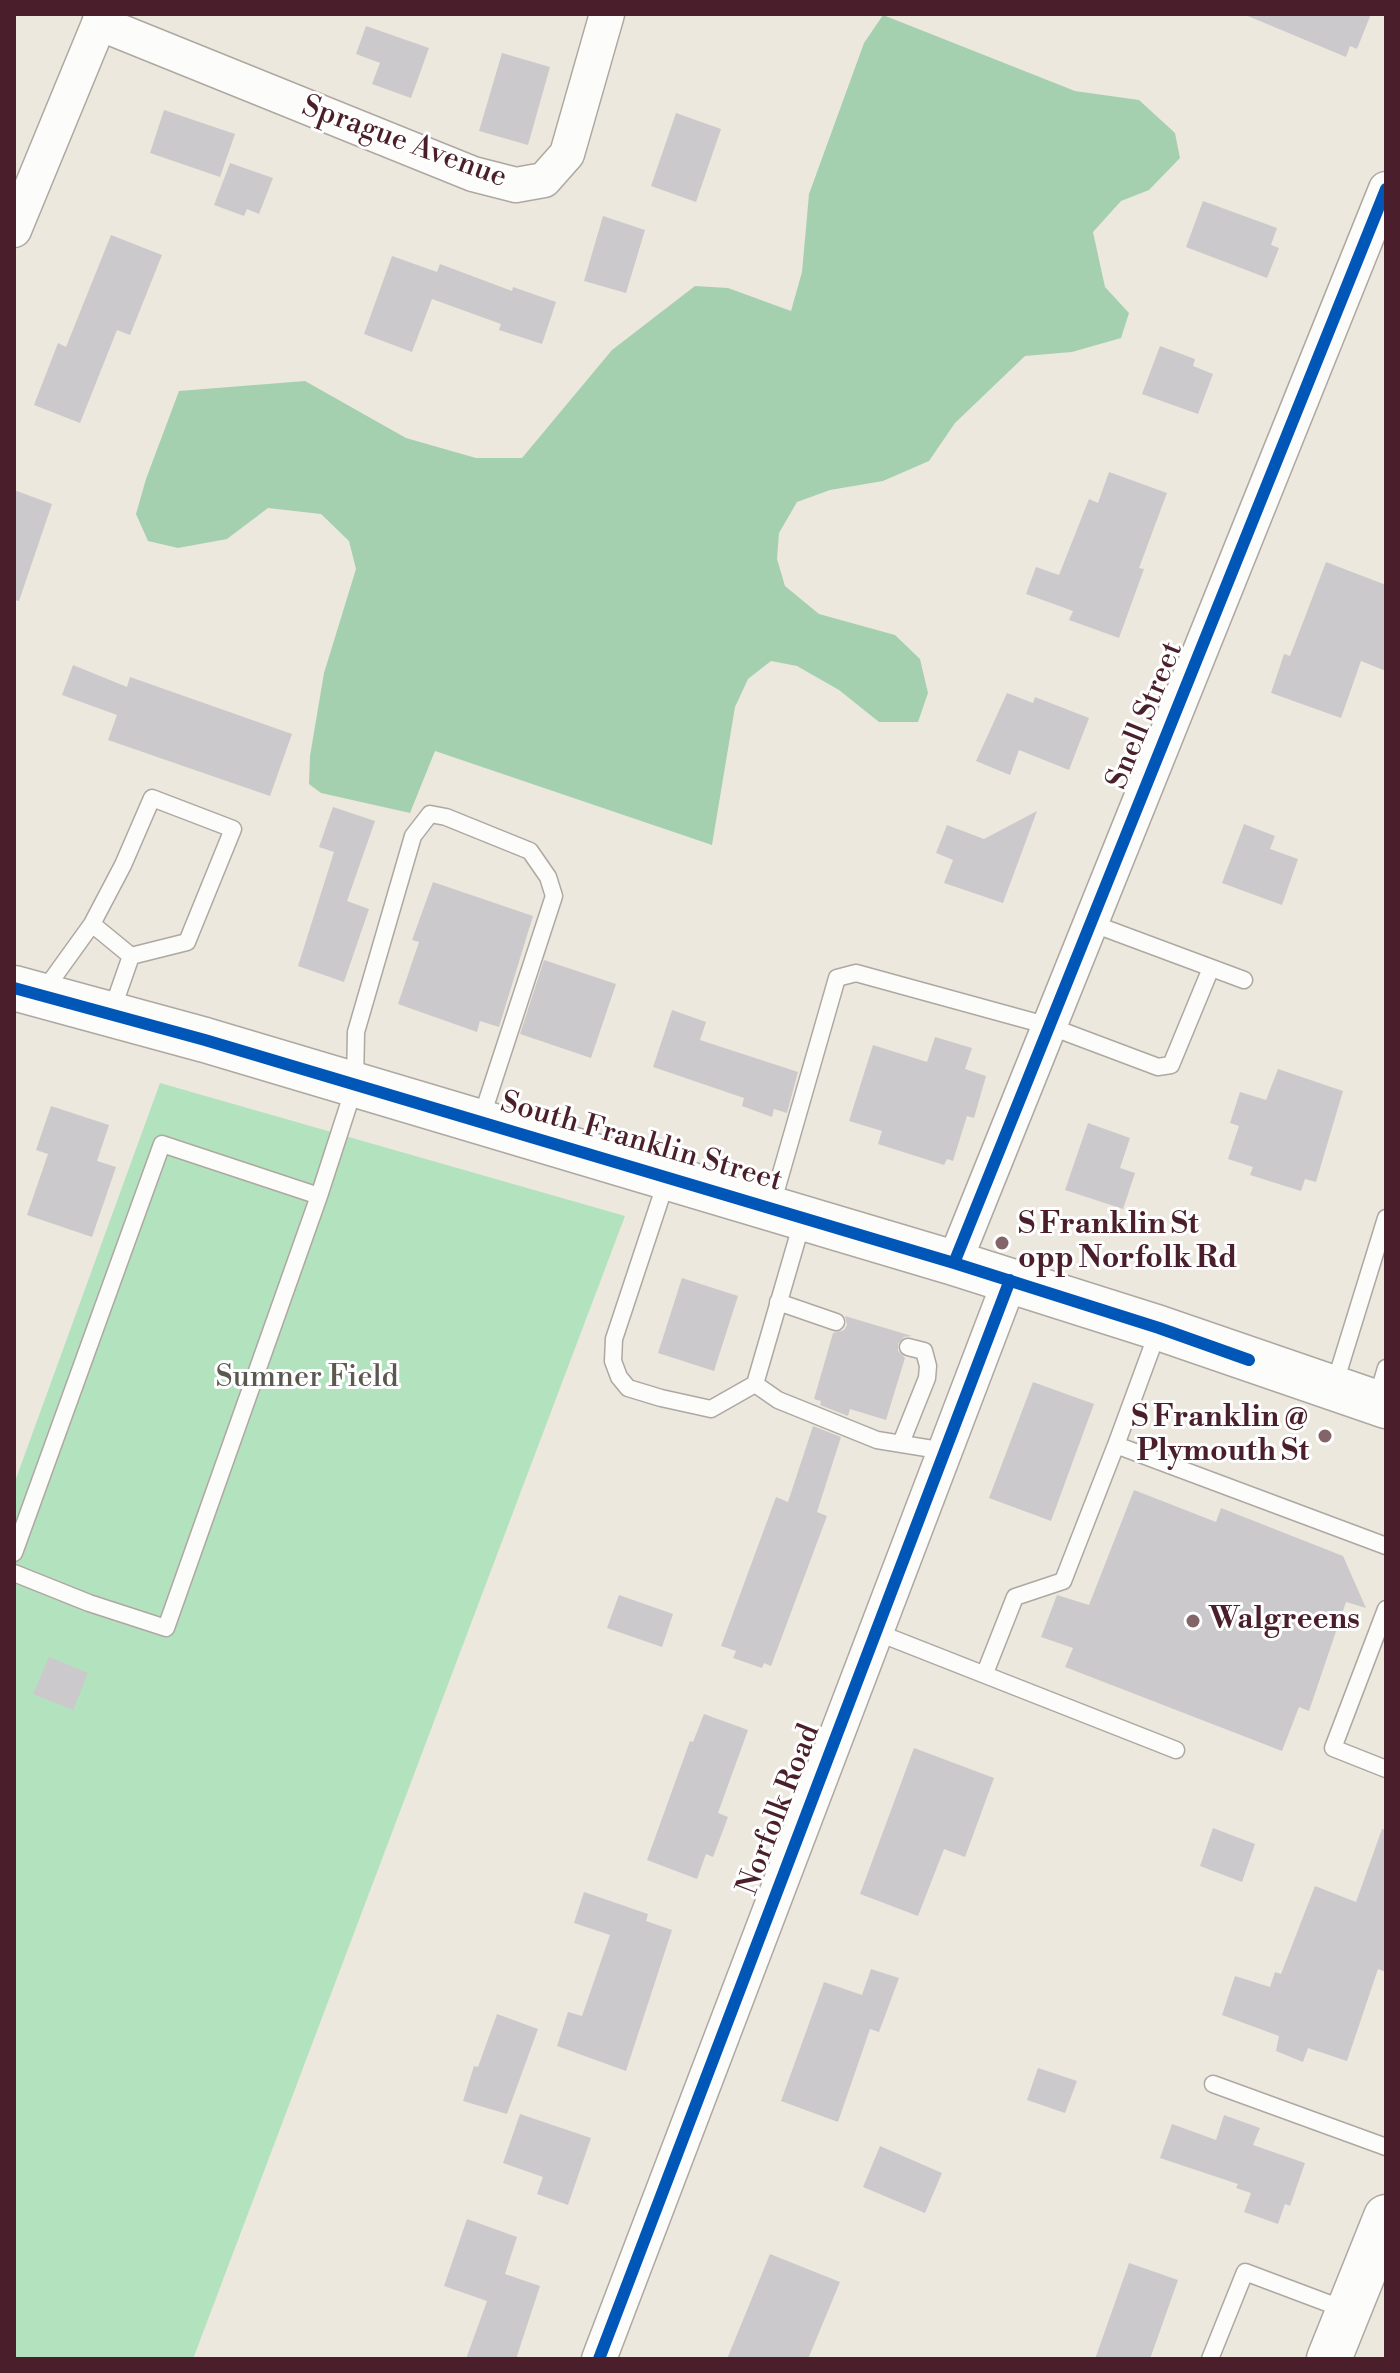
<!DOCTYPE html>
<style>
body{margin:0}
#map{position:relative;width:1400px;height:2373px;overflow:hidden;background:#ece8dd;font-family:"Libre Bodoni",serif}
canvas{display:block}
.frame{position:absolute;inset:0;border:16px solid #4a1f2b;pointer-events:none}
</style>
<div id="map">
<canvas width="1400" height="2373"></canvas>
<div class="frame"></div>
</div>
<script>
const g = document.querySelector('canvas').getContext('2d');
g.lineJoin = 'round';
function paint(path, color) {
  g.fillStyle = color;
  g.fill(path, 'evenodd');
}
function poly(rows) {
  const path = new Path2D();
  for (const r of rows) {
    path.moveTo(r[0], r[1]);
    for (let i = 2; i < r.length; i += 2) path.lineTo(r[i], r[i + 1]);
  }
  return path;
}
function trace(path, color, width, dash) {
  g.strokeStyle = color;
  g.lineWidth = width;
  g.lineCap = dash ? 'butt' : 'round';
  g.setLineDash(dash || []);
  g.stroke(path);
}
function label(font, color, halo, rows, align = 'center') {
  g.font = font + ' "Libre Bodoni",serif';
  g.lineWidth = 6;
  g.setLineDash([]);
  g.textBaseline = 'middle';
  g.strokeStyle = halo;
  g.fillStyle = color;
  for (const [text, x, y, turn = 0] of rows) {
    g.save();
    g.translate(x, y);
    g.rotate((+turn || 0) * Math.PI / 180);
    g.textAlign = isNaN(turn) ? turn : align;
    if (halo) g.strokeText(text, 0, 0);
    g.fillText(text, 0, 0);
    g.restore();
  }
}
paint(poly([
 [160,1083,625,1216,193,2359,14,2359,14,1484]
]), '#b3e2be');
paint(poly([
 [883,15,1075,91,1139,100,1175,133,1180,158,1149,190,1121,201,1093,232,1105,287,1129,313,1121,338,1072,352,1025,356,955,423,929,461,883,481,830,490,797,502,779,533,777,559,785,586,819,614,895,635,920,659,928,693,918,722,879,722,839,690,797,666,771,661,748,679,735,707,712,845,435,751,410,813,321,793,309,784,310,756,324,673,356,569,349,541,321,514,268,508,227,539,178,548,148,541,136,514,146,479,179,391,305,381,406,438,476,458,522,458,612,350,695,286,728,288,791,311,802,272,809,194,864,43]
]), '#a5d0af');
paint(poly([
 [1243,14,1371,14,1357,49,1350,46,1346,57],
 [366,26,429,48,411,98,372,84,380,63,356,54],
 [502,53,550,67,528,145,479,131],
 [164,110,235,134,220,177,150,153],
 [676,113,721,129,696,202,651,186],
 [230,163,273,178,259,214,247,209,244,216,214,205],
 [1203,201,1277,228,1271,245,1279,248,1267,278,1186,247],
 [603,216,645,230,626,293,584,281],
 [111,235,162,255,130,335,117,330,80,423,34,405,58,343,66,347],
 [392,256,437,272,440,264,512,291,513,287,556,302,542,344,499,330,501,324,432,299,412,352,364,334],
 [1160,346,1195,359,1193,366,1213,374,1198,414,1142,394],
 [1109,472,1167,493,1139,568,1144,569,1119,638,1069,620,1073,611,1026,594,1036,567,1059,575,1089,499,1098,503],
 [14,490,52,504,19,601,14,600],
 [1326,562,1386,585,1386,671,1361,661,1341,718,1271,693,1284,654,1290,656],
 [73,665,127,687,130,677,292,734,270,796,108,740,117,715,62,695],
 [1007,693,1033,703,1035,697,1089,718,1069,770,1019,750,1010,775,976,761],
 [333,807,375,821,347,901,369,909,344,982,298,966,334,852,319,847],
 [1037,811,1003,903,944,883,953,860,936,853,947,825,984,839],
 [1244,824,1275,836,1270,849,1298,859,1282,905,1222,883],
 [433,882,533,916,499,1027,480,1021,477,1032,398,1004,419,942,412,940],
 [544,960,616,984,591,1058,520,1034],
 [672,1010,706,1022,700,1040,798,1072,787,1113,774,1109,772,1117,742,1106,744,1098,653,1067],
 [935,1037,972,1048,965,1069,986,1076,974,1118,967,1116,953,1161,947,1159,944,1165,878,1144,882,1131,849,1121,873,1045,927,1062],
 [1278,1069,1343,1091,1316,1182,1305,1179,1301,1191,1250,1175,1253,1167,1228,1159,1239,1126,1230,1123,1240,1092,1266,1100],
 [51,1106,109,1125,97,1161,116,1167,92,1237,27,1215,48,1154,36,1150],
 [1088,1123,1130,1138,1120,1168,1135,1173,1123,1209,1065,1190],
 [682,1278,738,1296,714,1371,658,1353],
 [845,1316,912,1336,904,1337,898,1344,898,1351,905,1358,886,1420,850,1409,848,1416,820,1405,821,1401,814,1399,833,1333,844,1330,847,1325],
 [1033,1382,1094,1404,1051,1521,989,1498],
 [813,1426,841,1437,817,1512,827,1516,771,1666,764,1663,762,1668,733,1658,736,1651,721,1646,776,1497,788,1502],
 [1134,1490,1216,1522,1221,1508,1343,1556,1366,1608,1346,1602,1309,1711,1299,1707,1282,1751,1065,1667,1073,1648,1041,1637,1057,1595,1089,1605],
 [619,1595,673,1614,662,1647,607,1628],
 [49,1657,88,1673,73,1710,33,1694],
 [704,1714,748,1730,718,1813,728,1817,713,1857,706,1854,697,1879,647,1860,690,1741,693,1742],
 [914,1748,994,1778,965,1857,944,1849,918,1916,860,1894],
 [1213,1828,1255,1844,1242,1882,1200,1866],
 [1382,1829,1386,1830,1386,1972,1378,1969,1347,2061,1308,2048,1303,2062,1276,2051,1279,2036,1222,2015,1235,1976,1270,1987,1275,1972,1281,1974,1315,1886,1356,1902],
 [584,1892,648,1914,646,1921,672,1930,626,2071,557,2046,568,2012,582,2016,610,1935,574,1923],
 [871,1969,899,1978,879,2032,870,2029,838,2122,781,2101,824,1982,862,1995],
 [497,2014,538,2029,507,2114,463,2101,474,2066,478,2067],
 [1038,2068,1077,2081,1065,2113,1027,2100],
 [520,2114,591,2138,568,2205,537,2194,543,2177,503,2163],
 [1224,2115,1260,2128,1253,2145,1305,2163,1290,2206,1285,2204,1278,2224,1244,2212,1251,2193,1236,2188,1238,2184,1160,2158,1172,2124,1216,2140],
 [880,2146,942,2173,925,2213,863,2187],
 [467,2219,517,2237,505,2274,540,2286,516,2359,466,2359,487,2301,444,2286],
 [770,2254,840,2282,808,2359,727,2359],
 [1129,2263,1178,2280,1150,2359,1095,2359]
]), '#ccc9cc');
const service = poly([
 [1091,923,1244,980],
 [92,924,131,956],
 [43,992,92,924,123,865,152,798,233,829,187,942,131,956],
 [111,1013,131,956],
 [667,1179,614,1339,613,1361,619,1377,628,1388,661,1398,711,1409,755,1384],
 [319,1196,355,1085,356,1032,413,836,430,814,446,817,530,851,548,877,554,896,481,1119],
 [771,1208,837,978,856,973,1049,1026,1158,1067,1171,1065,1211,968],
 [803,1219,755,1384,778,1400,877,1440,945,1451],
 [778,1302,836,1322],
 [1158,1331,1116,1445,1386,1546],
 [1334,1386,1386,1218],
 [1376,1401,1386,1368],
 [901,1443,927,1378,928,1366,924,1351,908,1347],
 [14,1553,162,1144,319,1196,166,1628,89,1603,14,1573],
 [1386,1609,1333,1748,1386,1769],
 [876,1632,1176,1750],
 [985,1673,1015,1597,1063,1581,1116,1445],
 [1213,2084,1386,2147],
 [1210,2359,1245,2272,1346,2310]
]);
const minor = poly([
 [99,23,473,174,516,185,544,180,567,154,607,14],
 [14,230,103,14],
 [954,1263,1386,189],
 [599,2359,1010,1280]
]);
const secondary = poly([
 [14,988,205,1040,954,1263,1159,1328,1386,1406],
 [1329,2359,1386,2217]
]);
trace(service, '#aea7a2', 19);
trace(minor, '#aea7a2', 37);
trace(secondary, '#aea7a2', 47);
trace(service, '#fcfcfa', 16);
trace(minor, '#fcfcfa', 34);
trace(secondary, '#fcfcfa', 44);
trace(poly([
 [14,988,205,1040,954,1263,1159,1328,1249,1360],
 [954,1263,1386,189],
 [599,2359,1010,1280]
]), '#0057b8', 12);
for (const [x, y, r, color] of [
 [1002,1243,8,"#836569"],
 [1325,1436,8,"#836569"],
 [1193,1621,8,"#836569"]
]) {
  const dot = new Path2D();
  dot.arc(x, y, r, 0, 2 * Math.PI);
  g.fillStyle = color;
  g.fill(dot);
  trace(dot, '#fff', 3);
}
label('30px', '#4a1f2b', '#fff', [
 ["Sprague Avenue",404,143,20],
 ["Snell Street",1146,716,-68],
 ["South Franklin Street",641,1143,16],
 ["Norfolk Road",780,1810,-69]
]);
label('bold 30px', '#4a1f2b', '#fff', [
 ["S Franklin St",1018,1226],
 ["opp Norfolk Rd",1018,1260],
 ["S Franklin @",1309,1419,"right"],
 ["Plymouth St",1309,1453,"right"],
 ["Walgreens",1209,1621]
], 'left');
label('30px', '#5b584f', '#fff', [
 ["Sumner Field",307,1379]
]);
</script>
